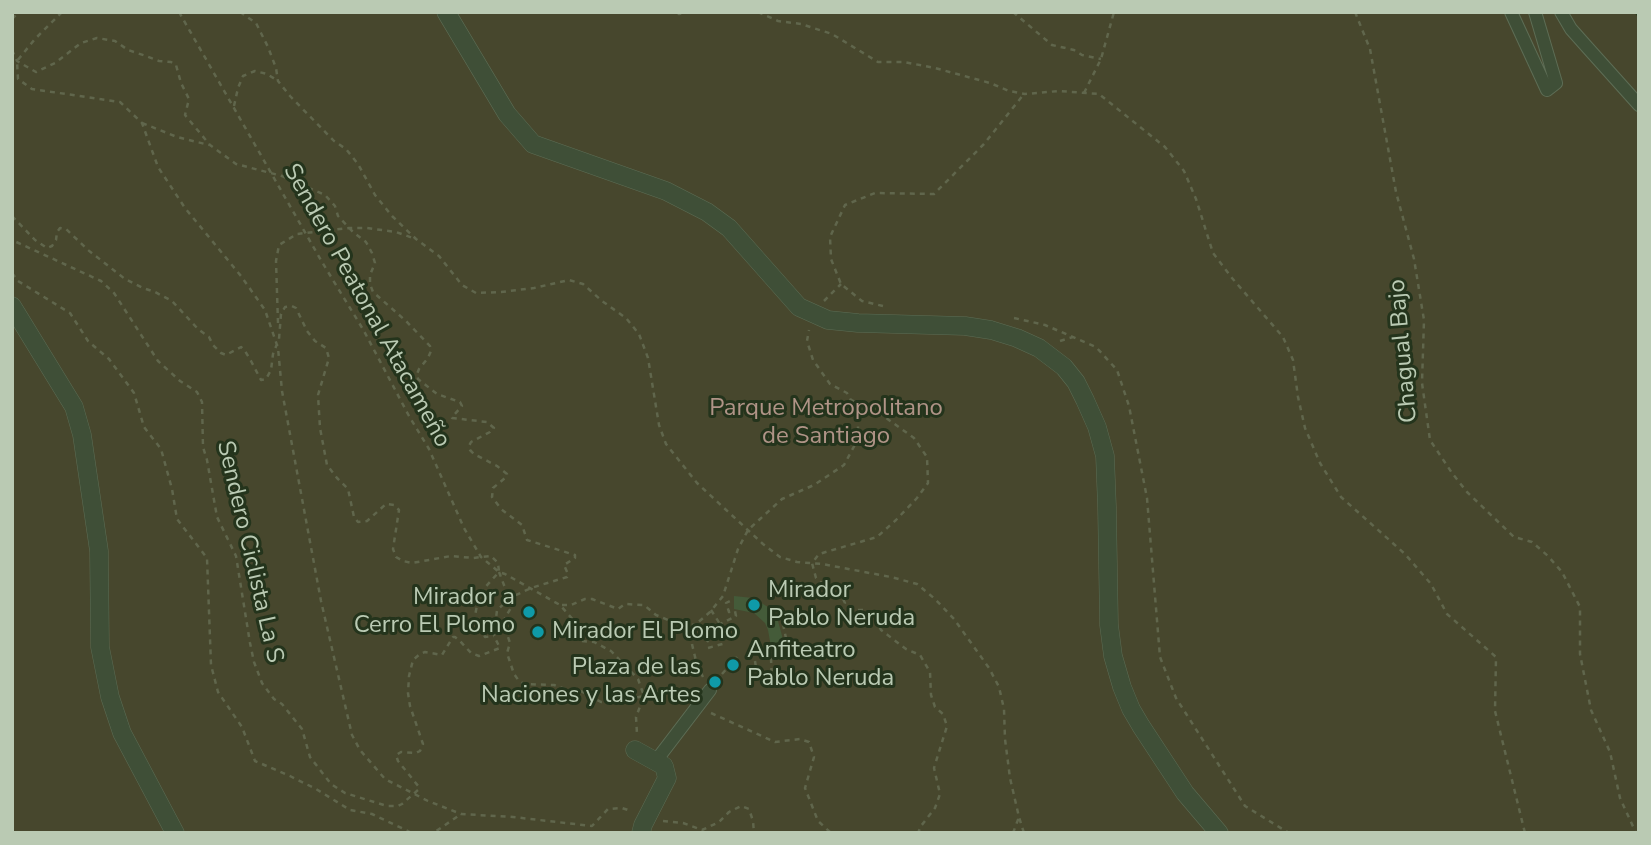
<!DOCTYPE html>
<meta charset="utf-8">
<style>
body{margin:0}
#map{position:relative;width:1651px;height:845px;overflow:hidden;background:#2c3f23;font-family:"Nunito Sans",sans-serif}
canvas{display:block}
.frame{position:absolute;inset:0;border:14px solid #bacab3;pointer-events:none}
</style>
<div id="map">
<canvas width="1651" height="845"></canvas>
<div class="frame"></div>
</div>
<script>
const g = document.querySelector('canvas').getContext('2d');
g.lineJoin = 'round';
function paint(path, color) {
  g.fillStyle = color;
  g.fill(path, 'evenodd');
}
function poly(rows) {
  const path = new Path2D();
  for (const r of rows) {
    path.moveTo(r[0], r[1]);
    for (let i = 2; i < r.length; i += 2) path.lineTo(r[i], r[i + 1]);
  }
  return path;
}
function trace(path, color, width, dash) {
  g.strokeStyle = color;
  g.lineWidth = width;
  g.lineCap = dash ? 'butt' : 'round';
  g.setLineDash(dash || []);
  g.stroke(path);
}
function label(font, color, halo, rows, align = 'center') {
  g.font = font + ' "Nunito Sans",sans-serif';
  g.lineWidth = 6;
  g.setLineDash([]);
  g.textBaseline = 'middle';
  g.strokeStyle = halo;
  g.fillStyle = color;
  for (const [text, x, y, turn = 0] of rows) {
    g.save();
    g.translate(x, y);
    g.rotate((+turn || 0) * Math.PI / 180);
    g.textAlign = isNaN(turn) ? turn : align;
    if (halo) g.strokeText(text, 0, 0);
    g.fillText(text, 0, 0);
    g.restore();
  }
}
paint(poly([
 [12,12,1634,12,1639,19,1639,833,12,833]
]), '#47472d');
paint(poly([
 [734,596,753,598,768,607,778,621,784,643,771,647,768,630,765,623,754,613,734,609]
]), '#445b39');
const pedestrian = poly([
 [1511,12,1547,90,1556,83,1535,12],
 [1561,12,1571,29,1587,47,1639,105],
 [655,762,710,690]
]);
const minor = poly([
 [446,12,507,114,533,144,666,191,707,212,729,228,799,307,828,320,858,323,965,326,991,330,1017,338,1039,348,1064,367,1076,382,1085,400,1097,427,1105,456,1107,507,1109,625,1113,656,1122,687,1131,709,1141,726,1185,793,1219,833],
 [12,306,74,407,82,435,99,551,100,647,110,697,122,733,175,833],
 [635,750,664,766,667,778,643,825,641,833]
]);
trace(pedestrian, '#5d6d55', 14);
trace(minor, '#5d6d55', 19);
trace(poly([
 [62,12,35,39,17,61,18,79,32,89,120,102,142,123,158,167,185,208,241,276,265,310,278,348,282,391,321,601,352,735,360,750,385,779,428,801,461,814,513,817,592,826,608,809,622,808,631,811],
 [179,12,322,262,364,331,409,416,429,449,464,528,481,557,499,572,505,574,560,605,575,622,581,641,594,642,611,651,638,679,644,696,665,690,681,690,687,699],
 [240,12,256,23,268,47,276,68,278,81,290,96,334,141,346,149,358,164,375,195,392,216,416,239,439,256,462,285,476,293,501,292,534,288,569,280,583,284,602,301,626,318,639,334,648,358,659,425,666,444,697,483,763,544,780,557,797,562,822,564,891,577,917,584,935,599,954,619,989,668,999,687,1004,709,1005,739,1010,778,1019,817,1024,833],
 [677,12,679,14,687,12],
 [758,12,778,21,801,24,832,34,878,62,904,62,935,68,990,83,1009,91,1025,94,1059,91,1099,94,1165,147,1184,171,1196,199,1213,253,1232,278,1283,337,1293,360,1298,397,1305,428,1320,463,1341,497,1405,554,1431,584,1447,614,1496,657,1495,711,1525,833],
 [1013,12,1052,45,1074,50,1082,55,1101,59],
 [1355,12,1370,49,1396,192,1414,259,1424,320,1422,383,1430,440,1452,473,1467,492,1514,537,1532,542,1548,556,1562,572,1580,607,1580,654,1591,710,1610,752,1620,798,1636,833],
 [12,19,19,12],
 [12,50,17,61,36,72,55,63,81,43,97,38,115,41,128,50,146,56,159,61,171,62,176,65,181,83,189,99,185,115,210,145,236,164,282,176,325,195,335,206,338,216,353,232,366,242,372,253,375,263,370,275,370,284,373,292,406,321,430,346,431,351,428,358,419,369,417,374,418,379,437,394,460,402,462,406,453,416,452,418,487,422,494,428,490,432,471,442,469,446,470,450,474,454,497,466,507,474,505,478,493,488,492,497,501,509,522,525,527,540,575,555,575,558,564,565,568,574,567,577,531,588,512,597,497,610,494,636,500,648,479,656,471,653,460,641,455,637,453,637,442,655,425,652,420,654,413,660,409,676,408,693,410,706,423,744,420,751,416,753,401,752,396,755,398,761,419,787,418,790,402,804,398,806,387,806,345,793,331,784,310,757,302,729,282,704,274,699,262,683,254,662,250,643,236,556,217,517,207,460,203,447,202,402,197,392,180,381,158,361,114,293,101,281,12,240],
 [1084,93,1101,59,1114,12],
 [234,106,238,88,243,76,255,71,267,74,278,81],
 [142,123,177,137,209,145],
 [12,216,35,240,47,248,52,246,56,240,57,232,60,228,66,229,88,250,125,279,143,288,155,292,172,301,198,329,209,337,213,345,221,353,226,355,241,347,245,351,251,361,261,380,266,379,271,370,273,354,279,339,281,314,285,307,292,306,296,308,307,331,315,341,326,348,329,358,318,395,320,428,327,465,337,478,348,489,354,517,358,522,367,521,386,504,394,505,399,510,393,549,396,557,403,561,412,563,451,556,473,558,491,556,498,563,499,572,479,594,475,616,485,637,494,636],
 [12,273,18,281,70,313,88,341,109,359,134,393,144,427,161,449,172,489,177,519,207,558,211,665,218,692,242,727,255,761,290,776,316,789,350,810,372,814,412,833],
 [824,301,841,284],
 [883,306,862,301,841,284,831,259,830,237,845,205,875,193,934,194,984,144,1024,94],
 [1014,318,1045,325,1096,347,1117,370,1129,406,1147,498,1160,657,1176,698,1245,806,1289,833],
 [278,323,276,261,279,245,297,234,349,228,367,228,396,232,413,238],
 [1060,341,1073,337],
 [851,400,882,415,914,438,927,457,928,483,917,498,896,520,877,537,819,554,812,563,816,578,824,585,840,593,845,603,839,617,857,610,864,610,876,620,881,630,906,649,920,655,930,672,931,695,935,707,943,714,947,726,934,768,940,794,935,808,921,826,918,833],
 [499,572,512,606,505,618,505,628,510,643,507,653,514,674,519,681,524,684,554,685,568,690,579,690,601,702,612,702,644,696,636,717,637,734],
 [562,605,571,605,585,599,592,599,618,609,625,604,644,605,656,615,678,624,695,625],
 [711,610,720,624],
 [783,624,787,643,786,650],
 [707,642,720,624,736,616,735,611,729,612,726,603,730,601],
 [708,648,726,643],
 [755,661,758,680],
 [722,674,737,657],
 [703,677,697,665,691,640,695,625,710,612,723,596,738,549,748,530,782,499,814,485,844,465,858,439,858,413,847,393,830,384,813,360,807,341,809,330],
 [772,683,771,658,774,649],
 [711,713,775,742,800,739,809,742,814,757,805,788,818,821,831,833],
 [663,821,683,823,702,830,719,822,729,812,741,806,749,809,753,821,754,833],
 [427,833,435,832,461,814],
 [1013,833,1019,817]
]), '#60664c', 2.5, [5, 5]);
trace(pedestrian, '#3f4f37', 12);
trace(minor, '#3f4f37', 18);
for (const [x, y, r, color] of [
 [754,605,7,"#0f9aa8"],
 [529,612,7,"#0f9aa8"],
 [538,632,7,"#0f9aa8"],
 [733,665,7,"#0f9aa8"],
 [715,682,7,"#0f9aa8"]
]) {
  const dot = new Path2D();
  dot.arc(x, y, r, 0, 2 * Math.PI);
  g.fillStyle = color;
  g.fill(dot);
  trace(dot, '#24341c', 2.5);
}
label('24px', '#bacab3', '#24341c', [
 ["Sendero Peatonal Atacameño",366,306,61],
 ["Chagual Bajo",1404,351,-95],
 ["Sendero Ciclista La S",249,552,77]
]);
label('24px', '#b09487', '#24341c', [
 ["Parque Metropolitano",826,409],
 ["de Santiago",826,437]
]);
label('24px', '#bacab3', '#24341c', [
 ["Mirador",768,591],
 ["Pablo Neruda",768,619],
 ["Mirador a",515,598,"right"],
 ["Cerro El Plomo",515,626,"right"],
 ["Mirador El Plomo",552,632],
 ["Anfiteatro",747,651],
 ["Pablo Neruda",747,679],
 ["Plaza de las",701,668,"right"],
 ["Naciones y las Artes",701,696,"right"]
], 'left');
</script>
